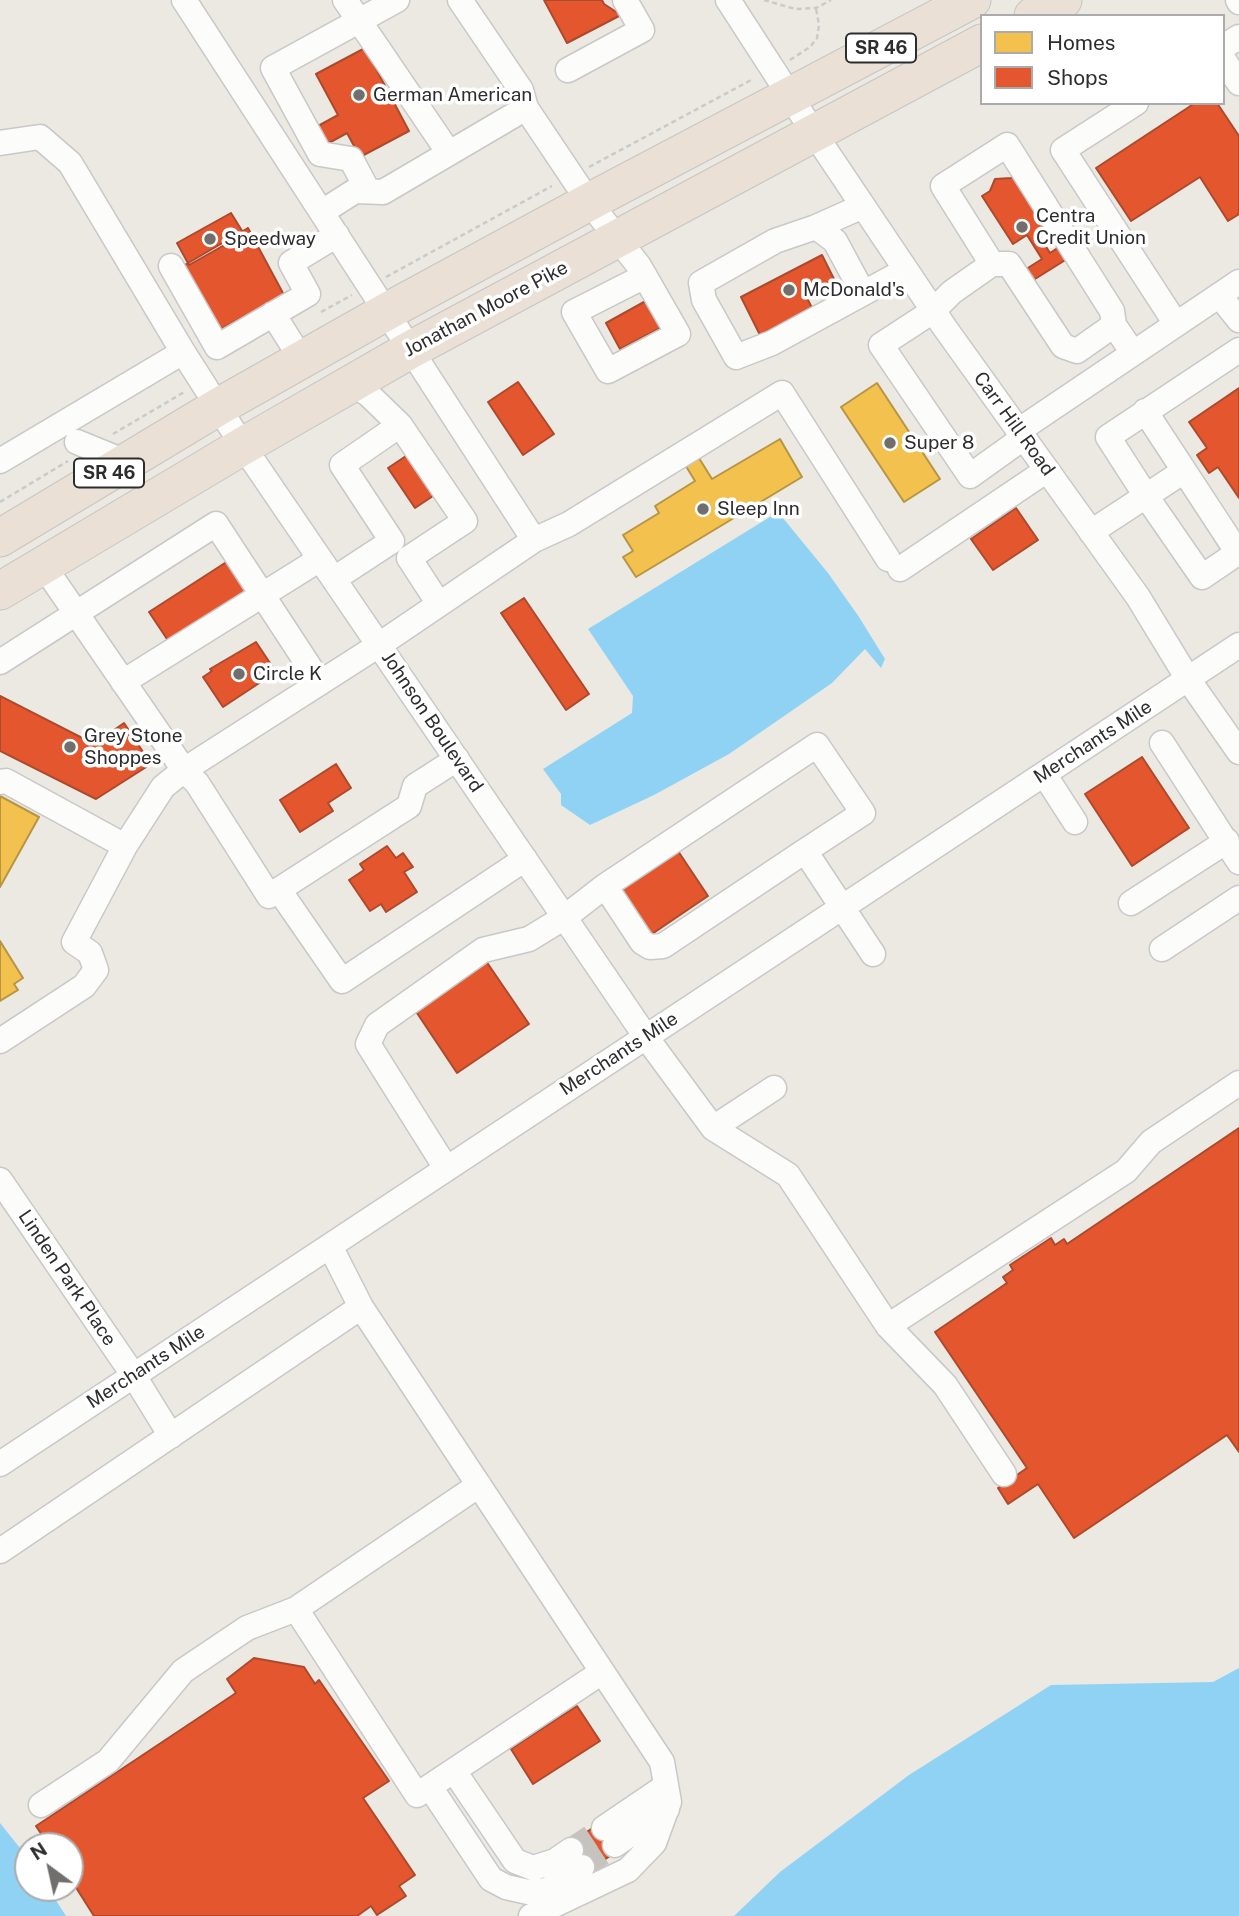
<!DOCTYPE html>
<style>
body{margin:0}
#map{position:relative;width:1239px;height:1916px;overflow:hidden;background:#ece9e3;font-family:"Public Sans",sans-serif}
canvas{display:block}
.legend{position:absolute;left:980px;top:14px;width:245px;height:91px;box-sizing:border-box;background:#fff;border:2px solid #ababab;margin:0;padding:9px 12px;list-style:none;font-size:21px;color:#2d2d2d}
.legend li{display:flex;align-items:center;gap:14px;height:35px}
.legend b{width:35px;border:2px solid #ababab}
.north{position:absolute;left:14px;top:1832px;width:70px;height:70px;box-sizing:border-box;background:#fff;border:2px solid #ababab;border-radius:50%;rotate:327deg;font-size:19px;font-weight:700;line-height:28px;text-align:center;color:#2d2d2d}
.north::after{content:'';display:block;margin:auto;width:24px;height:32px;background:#706f6d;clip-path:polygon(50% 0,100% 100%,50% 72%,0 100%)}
</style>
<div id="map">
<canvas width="1239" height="1916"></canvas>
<ul class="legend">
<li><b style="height:19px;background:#f2c14e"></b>Homes</li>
<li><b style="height:19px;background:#e4572e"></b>Shops</li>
</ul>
<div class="north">N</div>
</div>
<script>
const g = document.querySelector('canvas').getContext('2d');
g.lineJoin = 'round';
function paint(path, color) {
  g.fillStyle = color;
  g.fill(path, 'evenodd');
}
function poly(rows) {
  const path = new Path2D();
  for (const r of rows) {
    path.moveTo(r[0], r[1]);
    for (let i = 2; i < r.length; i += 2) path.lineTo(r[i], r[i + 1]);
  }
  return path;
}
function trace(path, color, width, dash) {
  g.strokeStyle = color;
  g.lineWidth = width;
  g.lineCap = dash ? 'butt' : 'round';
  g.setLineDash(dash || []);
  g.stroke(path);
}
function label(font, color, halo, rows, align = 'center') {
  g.font = font + ' "Public Sans",sans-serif';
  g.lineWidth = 7;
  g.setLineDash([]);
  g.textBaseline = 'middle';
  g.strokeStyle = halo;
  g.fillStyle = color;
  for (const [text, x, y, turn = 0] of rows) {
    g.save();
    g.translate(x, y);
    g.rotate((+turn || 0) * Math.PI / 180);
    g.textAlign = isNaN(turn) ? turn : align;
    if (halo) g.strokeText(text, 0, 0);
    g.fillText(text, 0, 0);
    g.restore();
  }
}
paint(poly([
 [778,512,828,573,859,617,885,659,881,668,865,649,832,683,729,754,654,795,590,825,561,805,561,794,543,769,632,713,633,696,588,629],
 [1239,1668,1239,1916,734,1916,780,1872,909,1775,1051,1685,1213,1682],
 [0,1823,28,1858,28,1888,48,1888,66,1916,0,1916]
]), '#90d2f4');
const homes = poly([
 [877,383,940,479,904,502,841,407,877,383],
 [780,439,802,477,636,577,623,557,633,551,623,535,659,513,655,506,695,481,681,458,694,450,712,479,780,439],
 [0,796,39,817,0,887,0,796],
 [0,941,23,978,14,984,18,990,0,1001,0,941]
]);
paint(homes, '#f2c14e');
trace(homes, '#b79544', 2);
const shops = poly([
 [544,0,602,0,604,4,621,15,567,43,544,0],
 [365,48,409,131,360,157,347,133,327,144,318,126,338,115,316,74,365,48],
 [1195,103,1217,103,1239,136,1239,214,1228,221,1200,177,1131,221,1096,168,1195,103],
 [1017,174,1049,223,1036,231,1050,253,1059,247,1067,259,1027,284,1020,273,1042,259,1027,235,1013,244,982,196,990,191,995,179,1011,178,1017,174],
 [231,213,244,234,189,265,177,243,231,213],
 [248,228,284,295,219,330,183,266,248,228],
 [822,255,836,283,807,298,812,308,760,335,741,297,822,255],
 [653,297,668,324,620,349,606,323,653,297],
 [518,382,554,434,523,455,488,402,518,382],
 [1239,388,1239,498,1218,467,1209,473,1197,455,1207,448,1189,422,1239,388],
 [409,454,436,494,415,508,388,468,409,454],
 [1016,508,1038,540,993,570,971,539,1016,508],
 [228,561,248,591,169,642,149,612,228,561],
 [524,598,589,694,566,710,501,613,524,598],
 [256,642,276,672,223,707,203,677,212,671,210,669,256,642],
 [0,696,94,744,124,723,151,764,96,799,0,751,0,696],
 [1142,757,1189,828,1132,866,1085,794,1142,757],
 [336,764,351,788,328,803,333,811,300,832,280,800,336,764],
 [674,845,708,896,649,936,615,885,674,845],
 [387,846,396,858,403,853,413,867,404,872,417,892,386,912,381,904,370,911,349,880,364,870,360,864,387,846],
 [486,961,529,1024,457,1073,415,1010,486,961],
 [1239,1128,1239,1452,1227,1435,1074,1538,1038,1484,1008,1504,998,1488,1027,1468,935,1332,1007,1283,1003,1277,1013,1270,1010,1265,1051,1238,1055,1245,1064,1239,1067,1244,1239,1128],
 [254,1658,304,1667,315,1684,319,1680,389,1781,363,1798,415,1875,399,1886,406,1896,377,1915,371,1906,357,1916,94,1916,70,1878,70,1846,49,1846,36,1826,236,1693,227,1679,254,1658],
 [577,1706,600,1741,533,1784,511,1749,577,1706],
 [600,1823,619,1850,586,1872,567,1845,600,1823]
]);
paint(shops, '#e4572e');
trace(shops, '#ad4a2e', 2);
trace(poly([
 [571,1850,604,1828],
 [582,1867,615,1845]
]), '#c6c3bf', 24, [24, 12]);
const minor = poly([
 [184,0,534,540],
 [345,0,449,153],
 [460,0,521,90,526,108],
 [728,0,814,133,945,328,1138,597,1188,679,1239,752],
 [1238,0,1239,2],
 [1223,47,1239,37],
 [1223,59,1239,83],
 [568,70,642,30,625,0],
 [1136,103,1063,150,1176,324],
 [0,143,40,137,70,163,183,352,243,446,646,1037,713,1128,788,1175,888,1326,945,1385,1004,1474],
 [368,191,351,159,320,154,273,68,397,0],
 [863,206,816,227,775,241,701,283,704,300,736,357,772,343,906,270],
 [322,212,355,191,383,192,526,108,589,202,639,266,678,334,608,371,574,312,645,276],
 [816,227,835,241,863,293],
 [992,264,1009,264,1063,346,1077,351,1114,325],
 [171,266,217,347,308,294,291,263,337,235],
 [1219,295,1239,320],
 [273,314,302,360],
 [352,383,369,395,400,425],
 [1145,411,1238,553],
 [1018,431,1239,282],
 [1023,438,970,476,881,345,933,311,952,292,992,264,943,186,1007,145,1112,311,1114,325,1133,353],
 [77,442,126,462],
 [0,461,183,352],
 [1184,471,1146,496,1202,577,1239,552],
 [1091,532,1146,496,1108,437,1239,350],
 [43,565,184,770,197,783,269,896,409,806,415,786,457,759],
 [900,569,1047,470],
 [334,579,392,541,342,465,400,425,465,521,409,558,439,604],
 [0,662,216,524,320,683],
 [123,682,320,559],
 [1162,743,1239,862],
 [1044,774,1075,822],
 [0,782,6,781,125,846],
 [605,886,817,745,863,813,805,851],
 [279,890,342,981,525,859],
 [1131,903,1227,841],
 [1162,949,1239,898],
 [0,1041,84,986,96,970,90,953,74,942,125,846,163,787,184,770,379,645,534,540,569,524,782,393,888,559],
 [713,1128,774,1088],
 [446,1168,368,1044,377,1025,483,950,529,939,565,917,605,886,642,942,650,947,663,946,805,851,873,954],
 [0,1180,134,1376,171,1436],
 [330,1246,361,1307,662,1762,669,1802,654,1843,628,1870,531,1916],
 [888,1326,1126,1171,1151,1142,1239,1083],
 [0,1464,1239,645],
 [0,1551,361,1307],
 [296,1609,417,1795,602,1672],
 [454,1771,515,1861,533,1868,555,1861,571,1850],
 [430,1787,491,1879,506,1887,528,1892,547,1890,582,1867],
 [41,1805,108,1761,183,1671,247,1628,296,1609,479,1485],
 [604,1828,666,1786],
 [615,1845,667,1809]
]);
const highway = poly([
 [1033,16,1063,0],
 [0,538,218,407,386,312,589,202,972,0],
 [0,591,243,446,410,350,982,43]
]);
trace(minor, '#c9c8c8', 27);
trace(highway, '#c6c5c3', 39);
trace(poly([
 [764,0,795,9,816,8,831,0],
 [790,60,810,47,817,38,819,25,816,8],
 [589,167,753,79],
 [386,277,552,186],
 [321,312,352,295],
 [113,434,186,391],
 [0,502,68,461]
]), '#cacac9', 2.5, [5, 3.5]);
trace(minor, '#fcfcfb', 24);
trace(highway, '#eae0d5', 37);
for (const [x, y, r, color] of [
 [359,95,7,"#706f6d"],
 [1022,227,7,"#706f6d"],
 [210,239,7,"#706f6d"],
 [789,290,7,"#706f6d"],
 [890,443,7,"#706f6d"],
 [703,509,7,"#706f6d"],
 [239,674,7,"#706f6d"],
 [70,747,7,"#706f6d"]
]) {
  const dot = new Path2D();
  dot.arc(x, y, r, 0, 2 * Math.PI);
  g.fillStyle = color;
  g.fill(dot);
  trace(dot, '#fff', 2.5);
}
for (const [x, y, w] of [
 [881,48,70],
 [109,473,70]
]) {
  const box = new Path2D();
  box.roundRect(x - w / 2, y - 14.5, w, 29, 5);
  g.fillStyle = '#fff';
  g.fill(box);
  trace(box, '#2d2d2d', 2);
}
label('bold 18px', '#2d2d2d', null, [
 ["SR 46",881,48],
 ["SR 46",109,473]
]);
label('19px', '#2d2d2d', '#fff', [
 ["German American",373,95],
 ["Centra",1036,216],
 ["Credit Union",1036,238],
 ["Speedway",224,239],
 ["McDonald's",803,290],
 ["Super 8",904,443],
 ["Sleep Inn",717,509],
 ["Circle K",253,674],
 ["Grey Stone",84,736],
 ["Shoppes",84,758]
], 'left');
label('19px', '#2d2d2d', '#fff', [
 ["Jonathan Moore Pike",486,309,-28],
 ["Carr Hill Road",1014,424,54],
 ["Johnson Boulevard",432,722,56],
 ["Merchants Mile",1093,742,-33],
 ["Merchants Mile",619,1054,-33],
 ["Linden Park Place",67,1278,56],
 ["Merchants Mile",146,1367,-33]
]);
</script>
